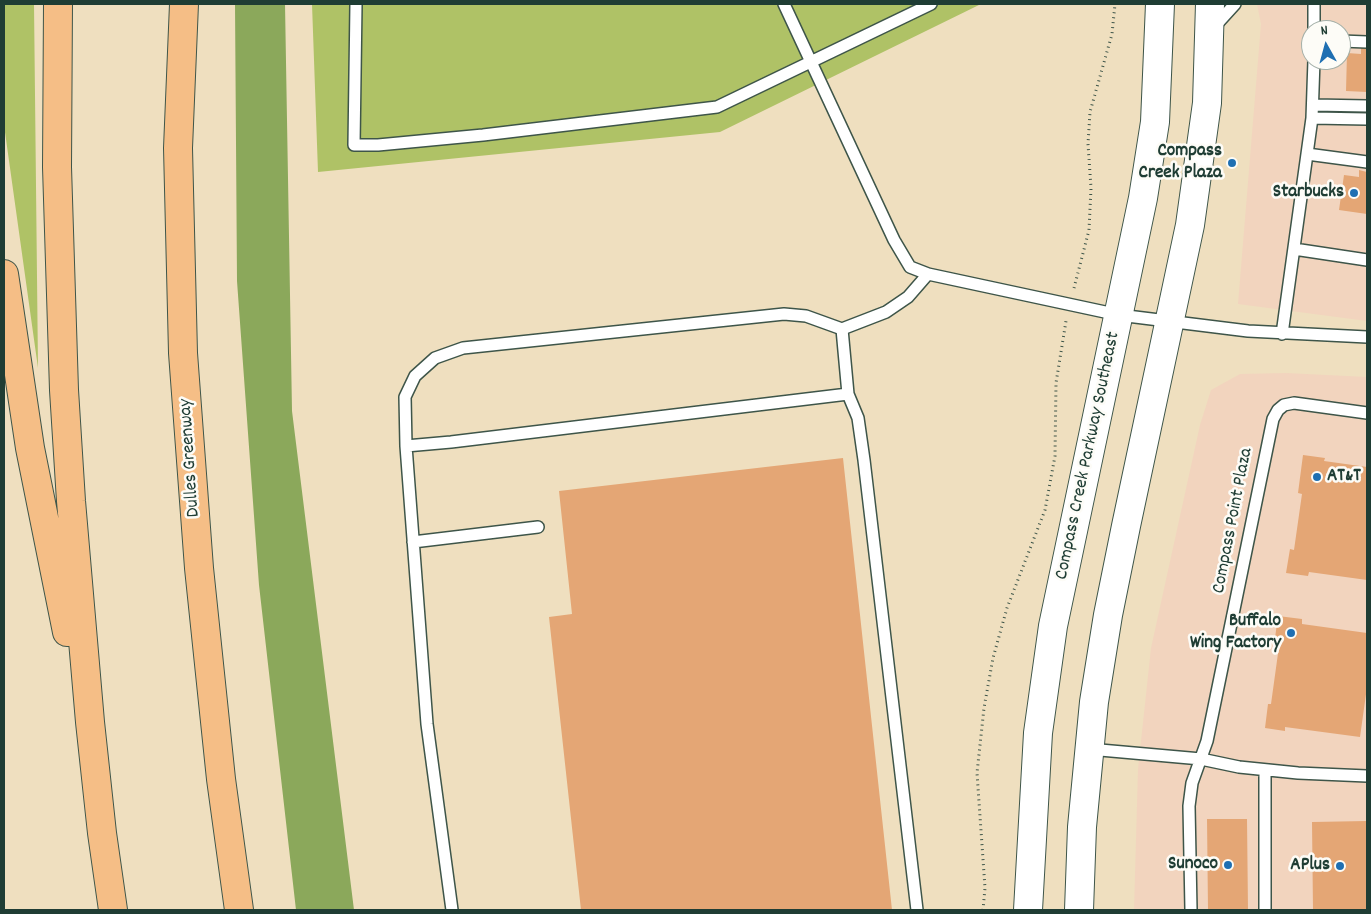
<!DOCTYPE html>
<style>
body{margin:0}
#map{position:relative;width:1371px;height:914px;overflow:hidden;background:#efdfbf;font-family:Dekko,sans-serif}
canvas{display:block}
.frame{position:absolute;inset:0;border:5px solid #1f3d34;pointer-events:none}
.north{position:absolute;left:1301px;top:20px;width:50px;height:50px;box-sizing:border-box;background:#fdfcf7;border:1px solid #a4b0a9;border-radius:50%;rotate:353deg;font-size:14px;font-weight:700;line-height:20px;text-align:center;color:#1f3d34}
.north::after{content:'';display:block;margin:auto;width:18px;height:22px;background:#1f6fb2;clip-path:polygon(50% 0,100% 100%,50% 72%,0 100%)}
</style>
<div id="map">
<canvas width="1371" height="914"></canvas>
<div class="frame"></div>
<div class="north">N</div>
</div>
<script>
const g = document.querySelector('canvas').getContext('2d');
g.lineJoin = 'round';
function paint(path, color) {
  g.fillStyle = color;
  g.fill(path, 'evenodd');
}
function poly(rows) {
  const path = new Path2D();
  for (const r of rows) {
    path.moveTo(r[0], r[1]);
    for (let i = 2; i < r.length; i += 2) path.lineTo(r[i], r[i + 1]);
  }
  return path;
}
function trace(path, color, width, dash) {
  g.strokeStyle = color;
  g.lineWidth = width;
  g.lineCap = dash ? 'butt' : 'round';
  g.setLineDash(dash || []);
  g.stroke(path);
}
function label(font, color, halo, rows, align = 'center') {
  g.font = font + ' Dekko,sans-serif';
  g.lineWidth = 5;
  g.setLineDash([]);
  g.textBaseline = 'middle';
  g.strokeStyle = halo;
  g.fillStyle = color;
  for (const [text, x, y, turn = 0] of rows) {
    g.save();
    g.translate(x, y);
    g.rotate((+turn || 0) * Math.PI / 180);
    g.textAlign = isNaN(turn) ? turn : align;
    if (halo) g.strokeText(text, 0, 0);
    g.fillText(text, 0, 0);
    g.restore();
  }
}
paint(poly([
 [1257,4,1367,4,1367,321,1238,304,1261,24],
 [1311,30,1341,30,1341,60,1311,60],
 [1286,373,1367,377,1367,910,1134,910,1138,769,1151,648,1200,425,1211,390,1240,374]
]), '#f2d4be');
paint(poly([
 [4,4,34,4,38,368,4,125],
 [312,4,981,4,720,132,318,172]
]), '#afc266');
paint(poly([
 [235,4,285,4,292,411,354,910,296,910,259,585,237,281]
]), '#8ba85b');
paint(poly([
 [1361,48,1367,48,1367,92,1346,91,1347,53,1361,54],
 [1359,170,1367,172,1367,214,1339,210,1344,175,1359,177],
 [1303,455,1325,458,1324,461,1367,467,1367,580,1309,572,1308,576,1286,573,1290,549,1294,550,1302,494,1298,493],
 [843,458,892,910,581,910,549,617,572,614,559,491],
 [1278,616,1302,619,1302,624,1367,633,1367,687,1360,737,1285,727,1285,731,1265,728,1268,704,1271,704,1280,639,1275,638],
 [1207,819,1247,819,1248,910,1208,910],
 [1367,821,1367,910,1313,910,1312,822]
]), '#e4a675');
const service = poly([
 [356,4,354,145,378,145,483,135,717,107,931,4],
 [784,4,894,240,910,267,928,274,1119,315,1248,331,1367,337],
 [1215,26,1235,4],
 [1314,30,1314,4],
 [1341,41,1367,42],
 [1314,105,1367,106],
 [1312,118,1367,119],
 [1307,154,1367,162],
 [1294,249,1367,260],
 [842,329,806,316,784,314,463,348,435,358,415,376,405,397,406,446,451,442,848,394,842,329,886,312,908,297,928,274],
 [1282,334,1312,118,1314,60],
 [848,394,858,418,864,460,917,910],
 [406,446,427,724,452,910],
 [413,542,538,527],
 [1089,749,1201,759,1239,767,1298,773,1367,776],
 [1191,910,1189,806,1192,783,1207,741,1273,419,1278,410,1284,405,1294,403,1367,413],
 [1265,910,1265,770]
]);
const tertiary = poly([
 [1028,910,1038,733,1053,626,1143,198,1155,122,1160,4],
 [1079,910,1082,827,1094,702,1108,615,1126,526,1190,225,1207,103,1210,4]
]);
const motorway = poly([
 [58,4,57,167,64,390,71,501,90,722,102,833,113,910],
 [184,4,178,148,183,353,199,568,221,779,239,910],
 [4,274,30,448,67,632]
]);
trace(service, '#3e5549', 14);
trace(tertiary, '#3e5549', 30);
trace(motorway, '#3e5549', 30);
trace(poly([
 [1074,288,1089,230,1091,188,1088,144,1090,112,1112,34,1115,4],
 [983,910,985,888,977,773,984,708,993,658,1007,608,1045,510,1055,456,1056,383,1066,321]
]), '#3e5549', 3, [1, 4]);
trace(service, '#fff', 11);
trace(tertiary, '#fff', 28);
trace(motorway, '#f5be86', 28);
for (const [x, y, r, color] of [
 [1232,163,5,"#1f6fb2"],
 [1354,193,5,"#1f6fb2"],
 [1317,477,5,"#1f6fb2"],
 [1291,633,5,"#1f6fb2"],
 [1228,865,5,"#1f6fb2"],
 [1340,866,5,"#1f6fb2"]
]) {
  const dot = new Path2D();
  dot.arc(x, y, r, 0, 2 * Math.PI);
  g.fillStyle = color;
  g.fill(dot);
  trace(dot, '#fdfcf7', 2);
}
label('bold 19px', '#1f3d34', '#fdfcf7', [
 ["Compass",1222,152],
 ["Creek Plaza",1222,174],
 ["Starbucks",1344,193],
 ["AT&T",1327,477,"left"],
 ["Buffalo",1281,622],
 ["Wing Factory",1281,644],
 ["Sunoco",1218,865],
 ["APlus",1330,866]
], 'right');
label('19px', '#1f3d34', '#fdfcf7', [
 ["Compass Creek Parkway Southeast",1089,456,-78],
 ["Dulles Greenway",191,458,-94],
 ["Compass Point Plaza",1234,521,-79]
]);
</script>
